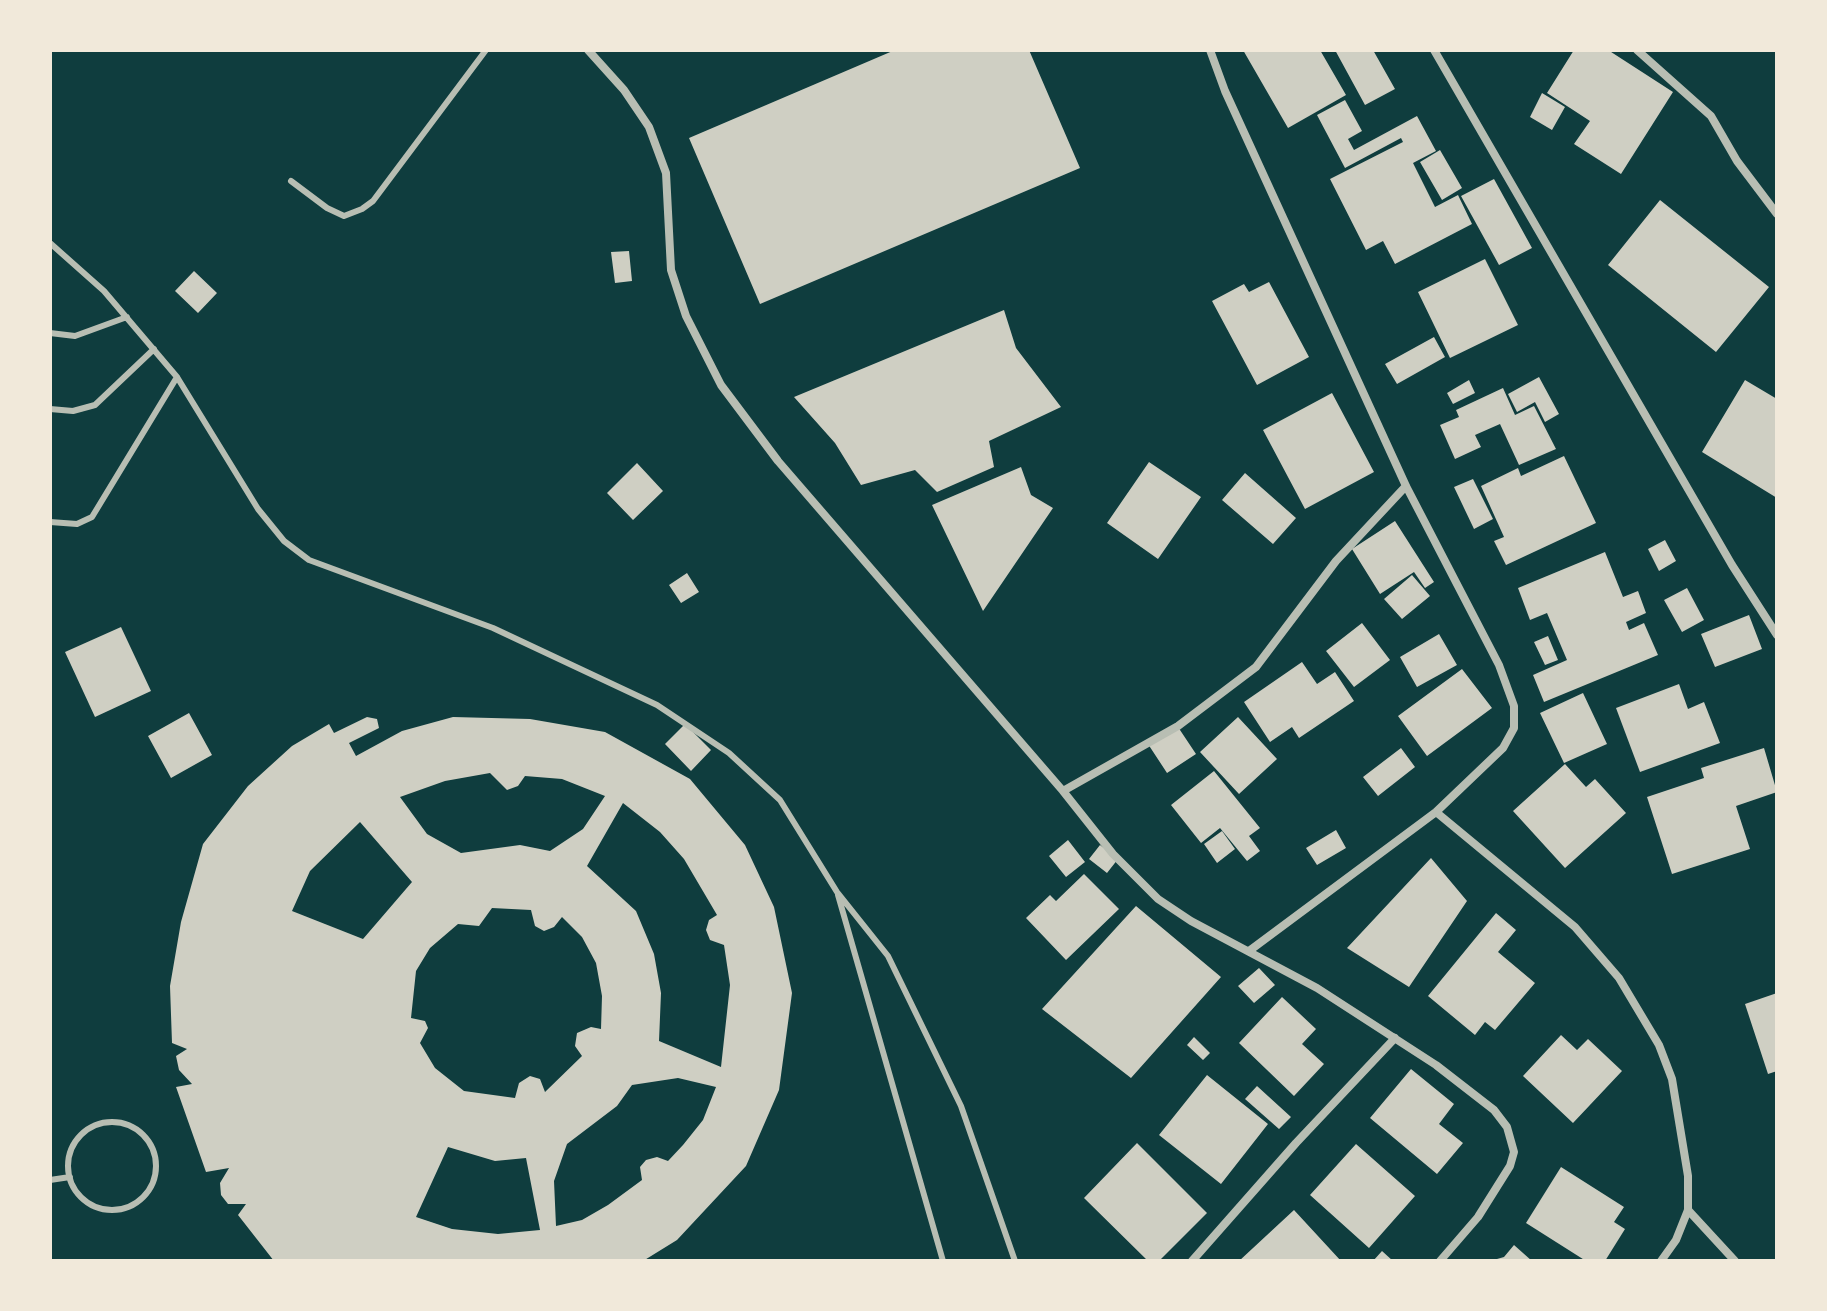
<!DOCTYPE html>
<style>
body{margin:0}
#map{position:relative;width:1827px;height:1311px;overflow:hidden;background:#0f3d3e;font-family:"Source Serif 4",serif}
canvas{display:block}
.frame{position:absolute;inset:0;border:52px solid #f1e9da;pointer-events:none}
</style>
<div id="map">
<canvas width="1827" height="1311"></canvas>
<div class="frame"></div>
</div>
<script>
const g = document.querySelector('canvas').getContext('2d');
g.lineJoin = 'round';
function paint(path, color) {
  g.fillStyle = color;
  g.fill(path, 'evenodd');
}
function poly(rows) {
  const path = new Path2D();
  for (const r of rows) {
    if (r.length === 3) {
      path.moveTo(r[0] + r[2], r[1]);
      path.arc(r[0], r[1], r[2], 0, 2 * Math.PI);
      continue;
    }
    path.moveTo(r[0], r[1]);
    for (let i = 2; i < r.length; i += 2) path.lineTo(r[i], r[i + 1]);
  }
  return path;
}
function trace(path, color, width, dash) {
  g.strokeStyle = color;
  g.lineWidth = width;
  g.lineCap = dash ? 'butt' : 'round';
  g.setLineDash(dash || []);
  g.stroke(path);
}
paint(poly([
 [895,50,1029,50,1080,168,760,304,689,138],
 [1243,50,1320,50,1346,95,1288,128],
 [1335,50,1373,50,1395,89,1365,105],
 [1574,50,1608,50,1673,92,1621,174,1574,144,1590,121,1547,93],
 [1542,93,1565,107,1552,130,1530,117],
 [1345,100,1362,131,1348,139,1354,150,1417,116,1436,151,1413,163,1435,207,1458,195,1472,224,1395,264,1383,241,1366,250,1330,179,1403,142,1401,138,1345,168,1317,115],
 [1440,150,1462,188,1442,200,1420,162],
 [1494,179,1532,248,1499,265,1461,196],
 [1660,200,1769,287,1716,352,1608,265],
 [629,251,632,281,615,283,611,252],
 [1485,259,1518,325,1450,358,1418,292],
 [194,271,217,293,198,313,175,291],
 [1269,282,1309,357,1257,385,1212,301,1244,284,1249,292],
 [1004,310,1016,348,1061,407,989,441,994,467,937,492,915,470,861,485,835,443,794,397],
 [1434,337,1445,357,1397,384,1385,364],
 [1539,377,1559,414,1545,422,1535,402,1517,412,1508,394],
 [1469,380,1475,393,1453,404,1447,393],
 [1745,380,1777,399,1777,498,1702,452],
 [1503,388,1515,415,1534,406,1556,449,1519,465,1500,424,1475,435,1481,447,1455,459,1440,425,1459,417,1456,410],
 [1332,393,1374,472,1305,509,1263,430],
 [1564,456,1596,523,1506,565,1494,541,1504,537,1481,486,1518,468,1521,476],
 [1149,462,1201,497,1158,559,1107,523],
 [637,463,663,491,633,520,607,493],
 [1021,467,1031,495,1053,508,983,611,932,505],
 [1245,473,1296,518,1273,544,1222,500],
 [1473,479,1493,519,1474,529,1454,487],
 [1395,521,1434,582,1425,588,1414,572,1380,594,1352,549],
 [1665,540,1676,561,1659,571,1648,549],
 [1605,552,1623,597,1638,591,1646,613,1626,622,1629,630,1644,623,1658,655,1544,702,1533,675,1567,660,1547,613,1530,620,1518,588],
 [687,573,699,592,681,603,669,585],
 [1412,575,1430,596,1402,619,1384,599],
 [1687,588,1704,620,1682,632,1664,600],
 [1749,615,1762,649,1715,667,1701,634],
 [1362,623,1390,660,1354,687,1326,651],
 [121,627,151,691,95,717,65,652],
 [1439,634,1457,665,1417,687,1400,657],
 [1548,636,1558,660,1545,665,1534,642],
 [1302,662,1317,684,1335,672,1354,701,1299,738,1292,727,1270,742,1244,702],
 [1462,669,1492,708,1427,756,1398,716],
 [1679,684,1688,709,1704,702,1720,743,1640,772,1616,708],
 [1583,693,1607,744,1564,763,1540,713],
 [189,713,212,755,171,778,148,736],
 [367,717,377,719,379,728,349,743,356,756,402,731,453,717,530,719,605,732,690,779,745,845,774,907,792,993,779,1090,746,1166,677,1240,643,1261,274,1261,238,1215,246,1204,228,1204,221,1195,220,1183,229,1168,206,1172,176,1087,192,1084,179,1070,176,1056,187,1049,172,1043,170,986,181,922,203,844,248,786,292,746,329,724,334,733],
 [490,773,507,790,518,786,525,776,562,779,605,796,583,829,550,851,520,845,461,853,427,834,400,797,445,781],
 [623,803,660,832,684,859,717,915,709,920,706,930,710,940,724,945,730,985,721,1067,659,1041,661,993,654,954,636,911,587,866],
 [360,822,412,882,363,939,292,911,310,871],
 [492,908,531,910,535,926,544,931,554,927,562,917,582,937,596,963,602,996,601,1029,591,1027,577,1033,575,1046,582,1056,545,1092,540,1079,530,1076,519,1083,515,1098,464,1091,435,1068,420,1043,428,1028,425,1021,411,1018,416,971,430,948,458,924,479,926],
 [678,1078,716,1087,703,1120,683,1145,668,1161,657,1157,646,1160,640,1167,642,1180,608,1205,582,1220,556,1226,554,1181,567,1144,617,1106,632,1085],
 [448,1147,495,1161,526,1158,540,1230,498,1234,452,1229,416,1217],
 [1238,717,1277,759,1239,794,1200,752],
 [685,724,711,750,691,771,665,744],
 [1176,724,1196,754,1167,773,1148,744],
 [1401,748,1415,767,1378,796,1363,777],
 [1764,748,1777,792,1736,806,1750,849,1672,874,1647,797,1704,778,1701,768],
 [1565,764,1586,787,1595,779,1626,813,1565,868,1513,811],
 [1214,771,1260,828,1249,836,1260,851,1247,861,1220,828,1201,843,1171,805],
 [1336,830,1346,848,1317,865,1306,848],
 [1222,831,1235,849,1217,863,1204,844],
 [1068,840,1085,862,1066,877,1049,856],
 [1100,845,1118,859,1107,873,1089,859],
 [1431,858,1467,901,1409,987,1347,948],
 [1084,874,1119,909,1066,960,1026,918,1050,895,1056,901],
 [1136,906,1221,977,1131,1078,1042,1009],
 [1496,913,1516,930,1498,952,1535,983,1495,1030,1485,1022,1475,1035,1428,996],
 [1259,968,1275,985,1254,1003,1238,986],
 [1777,993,1777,1071,1768,1074,1745,1004],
 [1282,997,1316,1029,1302,1044,1324,1064,1294,1096,1239,1043],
 [1561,1035,1577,1050,1588,1039,1622,1071,1573,1123,1523,1076],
 [1194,1037,1210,1053,1203,1060,1187,1045],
 [1411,1069,1454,1104,1439,1124,1463,1143,1437,1174,1370,1118],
 [1207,1075,1268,1124,1221,1184,1159,1135],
 [1257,1086,1291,1117,1279,1129,1245,1099],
 [1137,1143,1207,1213,1159,1261,1148,1261,1084,1198],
 [1356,1144,1415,1196,1369,1248,1310,1195],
 [1561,1167,1624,1207,1614,1222,1625,1229,1605,1261,1586,1261,1526,1223],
 [1294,1210,1341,1261,1239,1261],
 [1514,1245,1532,1261,1490,1261,1504,1257],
 [1382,1251,1393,1261,1373,1261]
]), '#cfcfc3');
trace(poly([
 [291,181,327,208,344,216,362,209,373,201,486,50],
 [50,243,104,291,177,377,258,509,284,541,309,560,493,628,657,705,729,753,780,800,837,892,888,956,961,1106,1015,1261],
 [50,333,75,336,127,317],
 [50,409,73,411,95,405,154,349],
 [50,522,77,524,92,517,177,377],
 [838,895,943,1261],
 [112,1166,44],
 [50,1180,70,1177]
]), '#b8beb3', 6);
trace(poly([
 [588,50,624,90,649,127,666,173,671,270,686,316,721,385,778,461,1063,791,1113,854,1158,899,1191,921,1317,988,1436,1065,1494,1110,1507,1127,1514,1152,1510,1166,1478,1217,1440,1261],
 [1210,50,1225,91,1406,486,1499,665,1514,706,1514,728,1503,748,1436,812,1249,951],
 [1434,50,1732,565,1777,635],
 [1637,50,1711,116,1737,161,1777,214],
 [1063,791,1178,726,1256,667,1336,561,1406,486],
 [1436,812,1575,927,1619,978,1659,1045,1672,1079,1688,1176,1688,1210,1676,1240,1661,1261],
 [1688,1210,1735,1261],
 [1192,1261,1296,1143,1395,1038]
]), '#b8beb3', 8);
</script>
